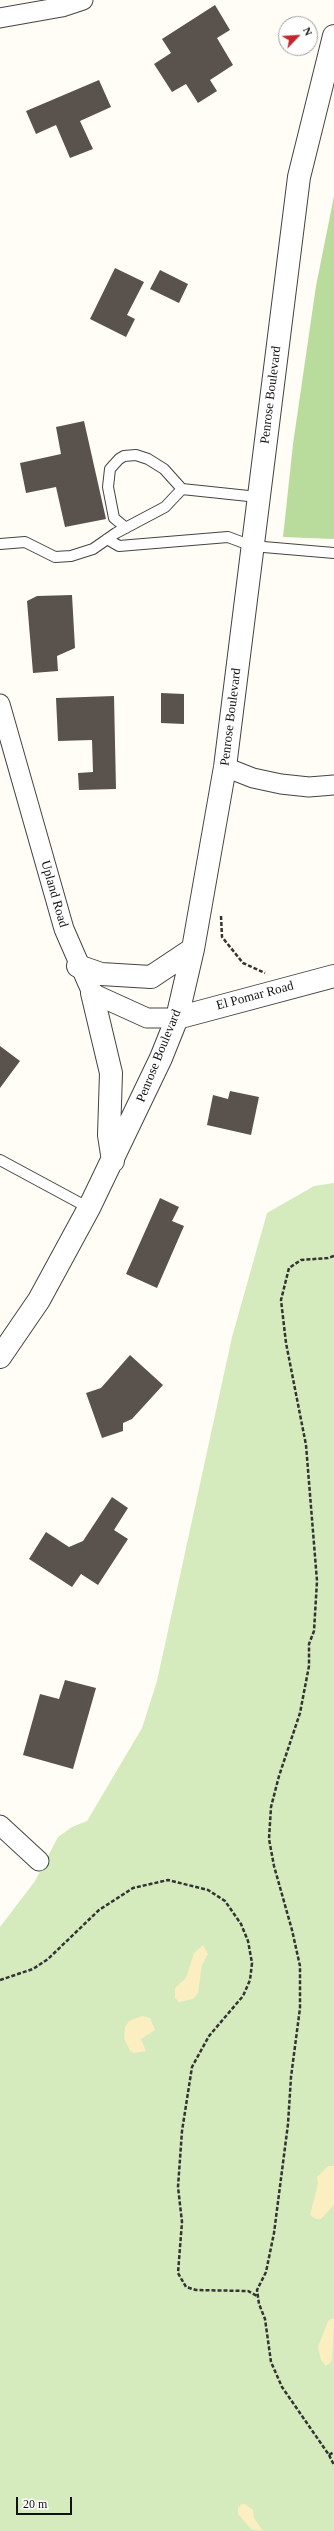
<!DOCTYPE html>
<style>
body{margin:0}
#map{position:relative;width:334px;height:2531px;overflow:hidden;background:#fffdf5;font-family:"Times New Roman",serif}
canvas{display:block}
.north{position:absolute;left:278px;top:16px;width:40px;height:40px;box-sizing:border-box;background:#fff;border:1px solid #a0a0a0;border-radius:50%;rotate:65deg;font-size:11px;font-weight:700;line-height:16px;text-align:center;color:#111}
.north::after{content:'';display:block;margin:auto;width:14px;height:18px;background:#c4262e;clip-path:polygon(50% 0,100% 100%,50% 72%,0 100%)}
.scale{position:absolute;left:16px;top:2497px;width:56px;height:18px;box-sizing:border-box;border:2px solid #111;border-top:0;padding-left:5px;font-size:12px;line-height:14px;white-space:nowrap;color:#111;-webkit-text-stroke:3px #fff;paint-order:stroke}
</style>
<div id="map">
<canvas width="334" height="2531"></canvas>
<div class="north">N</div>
<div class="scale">20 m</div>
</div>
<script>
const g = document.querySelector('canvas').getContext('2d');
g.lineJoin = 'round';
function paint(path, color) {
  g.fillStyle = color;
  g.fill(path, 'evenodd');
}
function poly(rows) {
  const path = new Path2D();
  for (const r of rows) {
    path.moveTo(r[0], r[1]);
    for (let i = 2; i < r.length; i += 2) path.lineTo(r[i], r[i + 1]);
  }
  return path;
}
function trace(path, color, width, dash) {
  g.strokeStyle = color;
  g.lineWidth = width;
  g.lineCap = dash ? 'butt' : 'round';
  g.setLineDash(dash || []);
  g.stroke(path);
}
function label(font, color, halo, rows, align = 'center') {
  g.font = font + ' "Times New Roman",serif';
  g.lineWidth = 4;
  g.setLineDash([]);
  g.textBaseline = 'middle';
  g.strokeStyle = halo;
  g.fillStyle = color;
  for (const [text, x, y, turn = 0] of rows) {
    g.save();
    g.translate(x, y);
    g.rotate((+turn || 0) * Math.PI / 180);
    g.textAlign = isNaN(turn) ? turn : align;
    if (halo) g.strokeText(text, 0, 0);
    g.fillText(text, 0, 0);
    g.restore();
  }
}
paint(poly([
 [334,1183,334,2531,0,2531,0,1927,35,1881,58,1837,72,1827,87,1821,142,1728,157,1681,232,1337,267,1213,314,1186]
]), '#d5ebbd');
paint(poly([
 [334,196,334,539,283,537,293,444,316,286]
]), '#b9dc9c');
paint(poly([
 [203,1945,208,1954,202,1965,198,1993,193,1999,179,2002,175,1998,175,1988,186,1978,194,1953],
 [142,2016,150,2018,155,2030,141,2039,146,2051,134,2053,130,2051,124,2038,125,2027,129,2021],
 [328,2166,334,2166,334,2205,321,2219,316,2219,310,2215,318,2184,317,2177],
 [332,2318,334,2319,332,2361,326,2366,321,2360,318,2347,328,2321],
 [242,2504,245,2504,253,2510,254,2518,263,2531,251,2529,238,2514,238,2507]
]), '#fbeec1');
paint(poly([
 [215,5,230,30,217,38,233,65,210,80,217,91,198,103,186,84,172,92,154,64,171,53,162,39],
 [99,80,111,107,80,121,93,149,70,158,56,125,36,134,26,111],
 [115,268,144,282,127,315,135,319,126,337,90,319],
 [160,270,188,284,179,303,150,289],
 [84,421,106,519,65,527,56,487,26,493,20,463,61,454,56,427],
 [72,595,75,648,57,656,58,671,33,673,27,601,37,596],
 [161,693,184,694,184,724,161,723],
 [114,696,116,789,79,790,78,773,93,772,92,740,58,741,56,698],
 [0,1046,20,1061,0,1088],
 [230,1091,259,1097,251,1135,207,1125,213,1095,228,1099],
 [160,1198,179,1207,172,1221,184,1226,157,1288,126,1274],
 [130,1355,163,1385,132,1419,123,1423,123,1431,102,1438,86,1393,101,1388],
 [112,1497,128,1508,114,1530,128,1539,98,1585,81,1574,72,1587,29,1559,46,1532,69,1547,83,1541],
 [65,1680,96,1688,73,1769,23,1755,40,1694,59,1699]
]), '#5a524d');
const service = poly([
 [126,528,114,518,108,487,110,469,119,459,124,456,136,455,148,459,164,469,182,489],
 [107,539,119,546,228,537,252,546,334,553],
 [0,544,25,542,55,557,71,556,93,549,116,533,165,507,182,489,258,497],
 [0,1160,89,1208]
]);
const minor = poly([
 [0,18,62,7,83,0],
 [0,704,64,929,92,993,147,1018,177,1018],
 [225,767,253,778,281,784,309,787,334,785],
 [0,1825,39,1861]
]);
const tertiary = poly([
 [78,966,101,974,151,977,193,949],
 [92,993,111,1073,109,1135,113,1161],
 [177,1018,334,976],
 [0,1357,39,1300,89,1208,161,1058,177,1018,193,949,225,767,299,177,334,36]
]);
trace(service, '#444', 12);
trace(minor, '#444', 21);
trace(tertiary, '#444', 24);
trace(poly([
 [221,916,222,937,243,963,265,973],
 [334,1256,328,1258,301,1260,289,1268,281,1300,286,1343,306,1445,317,1581,314,1631,309,1644,309,1666,300,1713,279,1776,271,1807,269,1839,274,1866,292,1930,300,1966,300,2008,291,2077,288,2124,274,2233,266,2272,257,2290,259,2304,265,2319,271,2362,282,2387,329,2455,334,2452],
 [0,1980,33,1969,48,1959,99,1910,133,1888,168,1880,208,1890,225,1901,241,1924,248,1941,252,1963,250,1980,243,1996,209,2036,192,2067,182,2131,178,2187,182,2222,178,2273,186,2287,196,2290,248,2291,257,2296],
 [329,2455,334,2465]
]), '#333', 2.5, [4, 2]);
trace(service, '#fff', 10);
trace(minor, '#fff', 19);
trace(tertiary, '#fff', 22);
label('13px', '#111', '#fff', [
 ["Penrose Boulevard",271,395,-83],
 ["Penrose Boulevard",231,717,-83],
 ["Upland Road",54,894,74],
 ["El Pomar Road",255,996,-15],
 ["Penrose Boulevard",159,1056,-68]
]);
</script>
